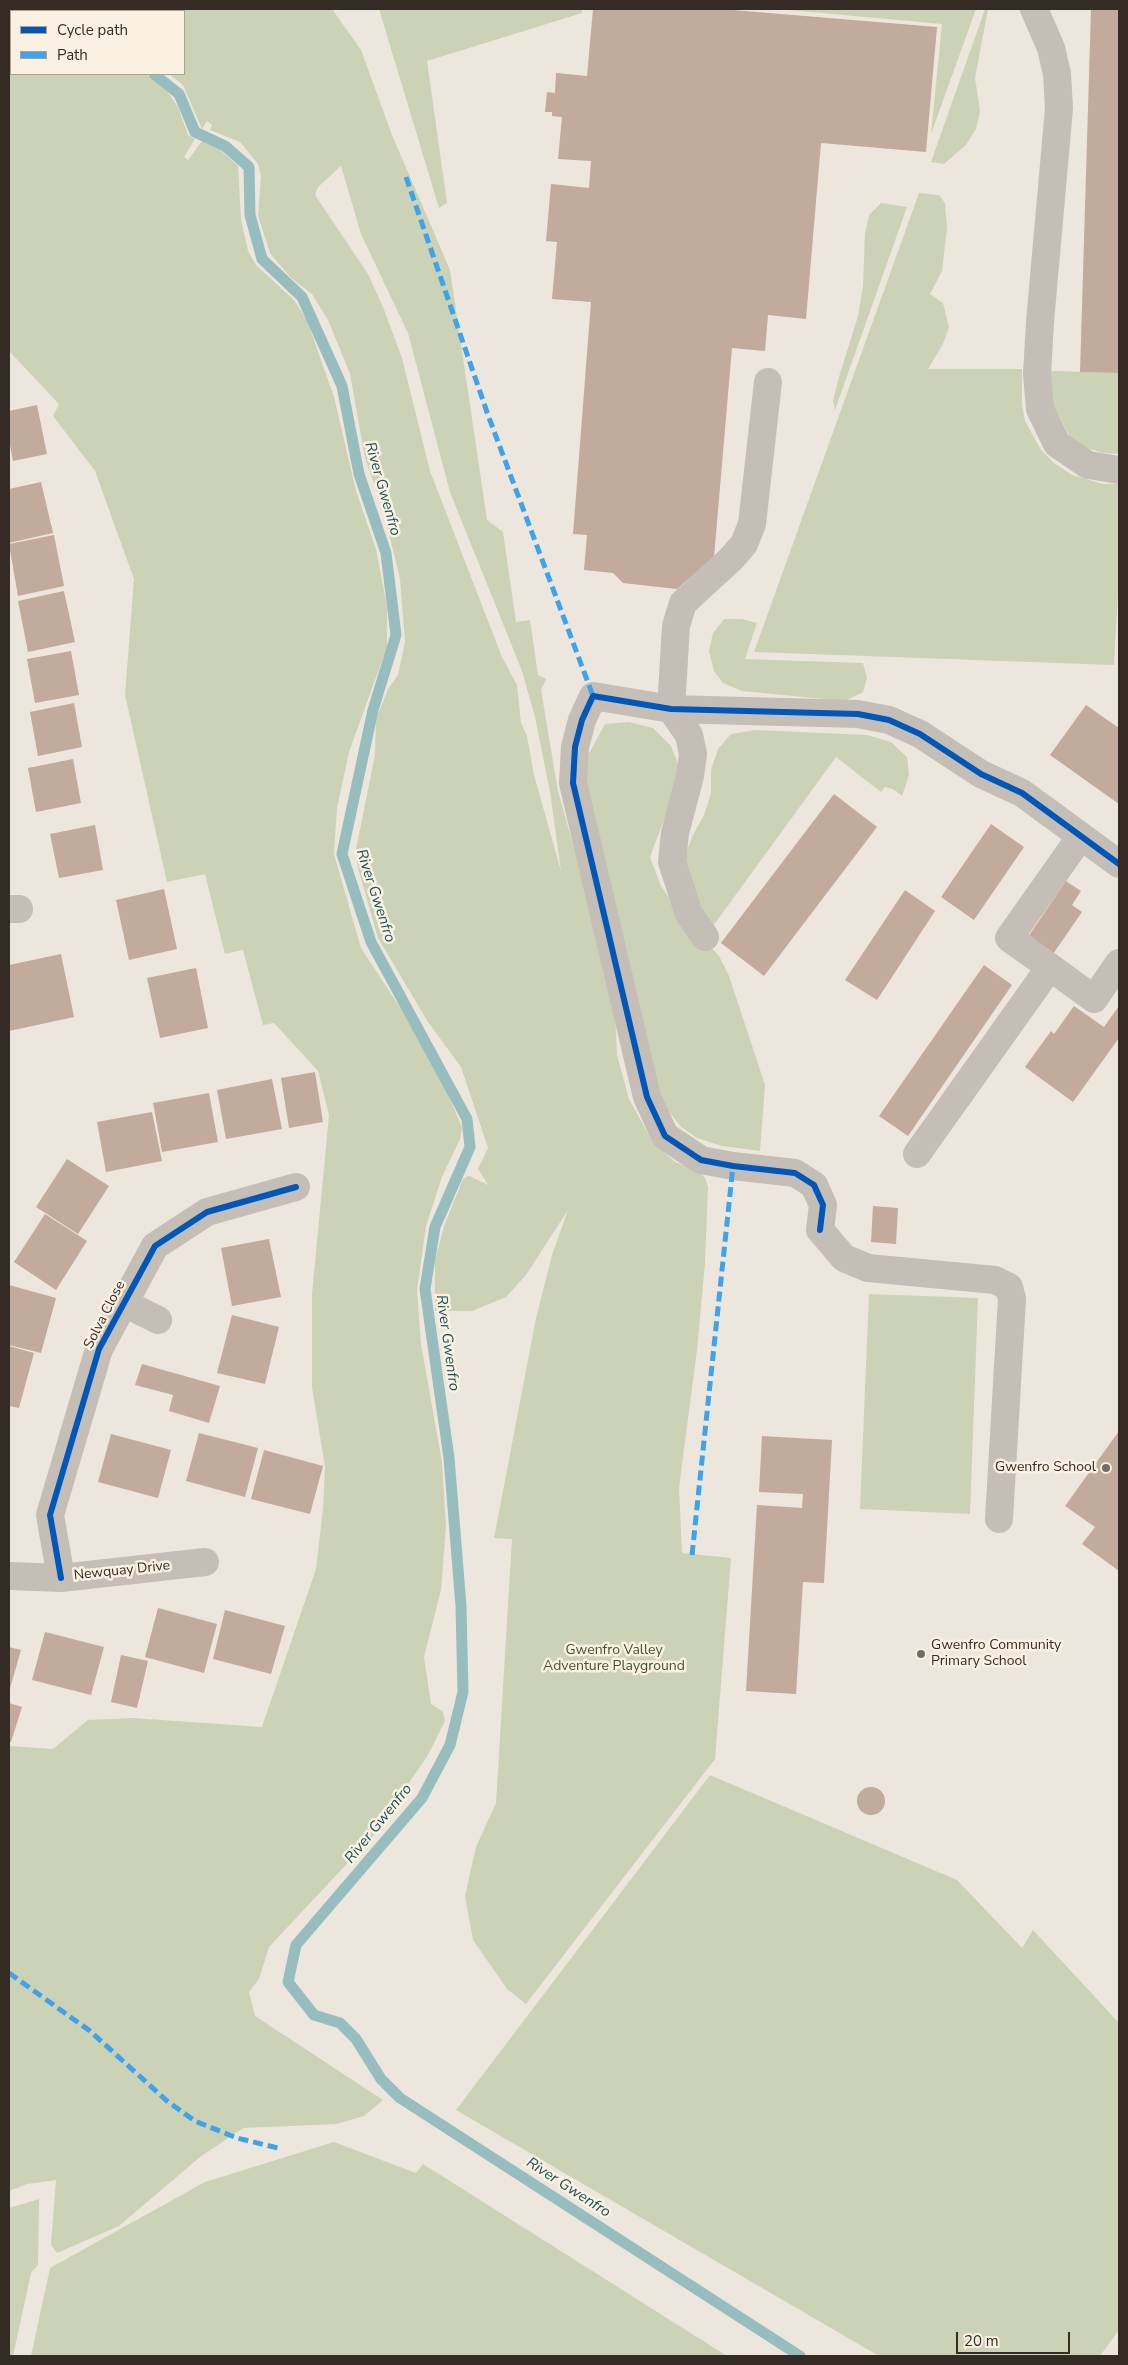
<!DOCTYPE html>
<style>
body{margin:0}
#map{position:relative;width:1128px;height:2365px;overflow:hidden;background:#ede6dd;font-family:"Nunito Sans",sans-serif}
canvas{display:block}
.frame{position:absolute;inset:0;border:10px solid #352b25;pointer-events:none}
.legend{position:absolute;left:10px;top:10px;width:175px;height:65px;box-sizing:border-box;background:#faf1e3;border:1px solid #aba297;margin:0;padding:6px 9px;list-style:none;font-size:15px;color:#352b25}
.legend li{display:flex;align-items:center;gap:10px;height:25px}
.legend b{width:25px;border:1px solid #aba297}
.scale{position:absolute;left:956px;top:2332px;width:114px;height:22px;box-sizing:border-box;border:2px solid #352b25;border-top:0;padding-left:6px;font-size:15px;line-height:18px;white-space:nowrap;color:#352b25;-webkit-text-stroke:4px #faf1e3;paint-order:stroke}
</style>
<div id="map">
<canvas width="1128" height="2365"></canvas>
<div class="frame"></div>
<ul class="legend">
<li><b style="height:6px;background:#0057b8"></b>Cycle path</li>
<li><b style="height:6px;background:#3ea3eb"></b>Path</li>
</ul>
<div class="scale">20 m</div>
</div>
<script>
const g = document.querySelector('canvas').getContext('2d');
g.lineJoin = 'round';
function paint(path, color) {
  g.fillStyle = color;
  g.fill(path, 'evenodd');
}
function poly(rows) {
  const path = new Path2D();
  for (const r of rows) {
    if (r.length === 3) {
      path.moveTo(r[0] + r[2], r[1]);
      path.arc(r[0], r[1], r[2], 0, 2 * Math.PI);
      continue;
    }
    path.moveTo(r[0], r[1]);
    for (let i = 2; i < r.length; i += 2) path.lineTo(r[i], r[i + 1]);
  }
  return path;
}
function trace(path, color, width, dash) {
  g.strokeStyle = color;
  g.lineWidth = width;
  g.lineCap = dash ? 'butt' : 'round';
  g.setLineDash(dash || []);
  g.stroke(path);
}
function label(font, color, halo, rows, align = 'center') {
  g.font = font + ' "Nunito Sans",sans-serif';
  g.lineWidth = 5;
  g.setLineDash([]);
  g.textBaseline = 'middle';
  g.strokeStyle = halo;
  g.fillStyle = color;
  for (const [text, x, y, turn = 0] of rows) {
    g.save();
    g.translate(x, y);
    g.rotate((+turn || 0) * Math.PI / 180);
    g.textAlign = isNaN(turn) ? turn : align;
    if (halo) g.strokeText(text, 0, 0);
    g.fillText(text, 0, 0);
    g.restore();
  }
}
paint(poly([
 [66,9,332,9,361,50,392,135,450,270,487,520,503,532,516,622,530,620,538,675,546,679,541,690,558,791,579,866,615,1013,617,1055,629,1099,653,1142,675,1162,700,1172,705,1178,708,1187,705,1263,697,1350,679,1488,682,1553,731,1558,715,1759,526,2004,507,1989,473,1940,465,1896,476,1847,496,1803,512,1539,494,1538,536,1318,552,1255,568,1210,526,1275,506,1297,472,1311,435,1311,435,1261,444,1226,463,1179,469,1176,488,1185,478,1169,488,1148,461,1067,428,1022,378,938,358,868,356,849,375,755,376,719,388,689,398,675,405,642,400,579,383,509,365,458,350,374,328,320,312,294,291,278,270,253,258,216,261,176,258,164,240,142,210,130,212,125,207,121,202,129,183,85,169,74,184,74,184,11,76,11],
 [341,166,361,234,408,333,450,492,522,671,535,717,550,792,561,871,534,775,527,736,521,723,517,685,502,657,430,471,402,358,383,307,368,274,315,195,318,187],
 [379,9,582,9,582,13,427,61,447,203,439,208],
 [777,9,976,9,931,134,942,24],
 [985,9,988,9,975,78,980,111,976,129,966,145,944,164,931,162],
 [9,27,11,27,11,74,146,74,166,90,178,107,188,135,195,139,184,157,188,160,202,141,219,149,238,166,241,219,248,251,256,265,294,300,307,320,334,397,356,491,376,549,387,607,387,647,349,752,337,808,334,854,361,948,430,1053,462,1127,460,1139,442,1177,426,1226,417,1290,421,1344,442,1462,446,1527,441,1590,424,1657,431,1704,443,1712,445,1721,428,1755,372,1837,269,1947,259,1979,249,1992,255,2016,383,2100,364,2116,336,2124,243,2128,200,2157,119,2226,57,2253,51,2245,56,2180,27,2184,9,2191,9,1746,53,1749,88,1720,133,1718,262,1727,316,1569,323,1509,325,1467,312,1387,312,1294,329,1115,318,1071,274,1023,263,1025,243,950,225,954,205,874,167,882,125,695,134,579,95,471,53,416,59,404,9,351],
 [919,193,939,195,945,203,947,229,942,271,930,294,943,303,949,327,943,344,928,369,1022,369,1022,405,1025,421,1041,450,1054,463,1072,475,1103,484,1119,484,1119,574,1114,665,754,652],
 [881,203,907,207,835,410,833,401,839,377,858,316,863,286,865,234,869,215],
 [1050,371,1119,373,1119,454,1103,453,1084,447,1070,437,1053,405],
 [724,619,742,619,757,623,745,659,863,663,867,678,863,692,845,701,742,691,723,683,714,671,709,651,713,633],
 [629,722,653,728,671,746,680,769,677,785,650,857,661,886,680,914,719,956,729,976,765,1085,760,1151,722,1146,697,1138,681,1127,666,1108,653,1075,585,792,588,755,605,724],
 [755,730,867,735,891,742,907,757,909,775,902,796,893,789,885,787,881,792,836,757,708,933,684,858,693,835,704,815,711,793,711,770,718,749,731,734],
 [869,1294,978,1298,970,1514,860,1509],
 [710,1775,957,1880,1022,1948,1033,1930,1119,2023,1119,2330,1100,2356,879,2356,456,2110],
 [334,2142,416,2173,423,2164,727,2356,31,2356,50,2268,205,2182],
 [39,2199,38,2265,31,2273,13,2356,9,2356,9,2208]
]), '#ccd2b6');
trace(poly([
 [9,14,11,14],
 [154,74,179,94,195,132,225,146,249,167,250,215,262,259,302,297,342,386,359,474,386,553,396,635,373,710,342,854,371,942,467,1119,470,1147,435,1227,425,1289,449,1458,461,1606,463,1692,450,1745,422,1798,296,1945,288,1982,314,2015,340,2023,356,2039,381,2079,400,2098,800,2356]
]), '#98bdbe', 11);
paint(poly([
 [593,9,721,9,937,27,926,152,821,143,806,319,768,315,765,351,732,348,714,557,677,589,623,583,613,573,584,570,587,535,573,534,591,302,552,299,557,242,546,241,551,184,589,188,591,161,558,159,562,117,552,116,552,112,545,112,547,92,555,93,556,73,587,76],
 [1091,9,1119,9,1119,373,1080,372],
 [37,405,47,454,13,461,9,440,9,411],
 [41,482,53,533,9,543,9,489],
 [54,535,64,586,18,596,9,544],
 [64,591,75,642,28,652,18,601],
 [71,651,79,695,35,703,27,659],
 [74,703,82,747,38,756,30,712],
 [1086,705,1119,728,1119,804,1050,755],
 [73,759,81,803,36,812,28,768],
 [834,794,877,827,764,976,721,943],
 [991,824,1024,847,974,920,941,897],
 [95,825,103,870,59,878,50,834],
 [1066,881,1081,891,1072,905,1082,912,1053,954,1028,937],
 [164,889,177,949,129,960,116,900],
 [905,890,935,911,877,1000,845,980],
 [61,954,74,1017,9,1031,9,965],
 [984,965,1012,985,908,1136,879,1116],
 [196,968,208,1028,160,1038,147,978],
 [1074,1006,1104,1027,1119,1006,1119,1038,1073,1102,1025,1067,1051,1031,1054,1034],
 [315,1072,323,1122,289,1128,281,1078],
 [272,1079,282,1129,226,1139,217,1090],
 [209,1093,218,1142,162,1152,153,1103],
 [152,1112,162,1161,106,1172,97,1122],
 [67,1159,109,1186,78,1234,36,1207],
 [873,1206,898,1208,896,1244,871,1242],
 [45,1214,87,1241,56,1290,14,1262],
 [269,1239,281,1297,232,1306,221,1248],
 [9,1285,56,1298,41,1353,9,1345],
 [232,1315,279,1327,265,1384,217,1373],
 [9,1346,34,1353,19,1408,9,1406],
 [142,1364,220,1386,209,1423,169,1411,173,1395,135,1385],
 [1119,1431,1119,1571,1082,1544,1095,1527,1065,1506],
 [199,1433,258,1448,245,1497,186,1481],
 [111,1434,171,1450,158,1498,98,1482],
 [762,1436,832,1440,824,1583,803,1582,796,1694,746,1691,757,1505,802,1508,803,1494,759,1492],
 [264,1450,323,1466,310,1514,251,1499],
 [158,1608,217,1624,204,1673,145,1657],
 [225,1610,285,1626,271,1674,213,1659],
 [45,1632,104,1647,91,1695,32,1680],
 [9,1647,21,1650,9,1692],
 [121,1655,148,1661,137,1708,111,1702],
 [9,1703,22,1707,11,1742,9,1742],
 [871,1801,14]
]), '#c2aa9d');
trace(poly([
 [1034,9,1051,48,1057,74,1059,108,1040,322,1037,374,1040,409,1057,444,1088,465,1119,470],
 [9,909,19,909],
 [705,937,689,914,672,862,675,833,690,776,693,754,689,735,671,709,676,626,683,603,731,559,744,544,752,524,768,382],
 [1050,967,1094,999,1119,963],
 [917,1154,1050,967,1009,938,1081,836],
 [124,1303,158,1320],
 [999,1519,1012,1299,1009,1287,995,1280,868,1268,844,1258,820,1230,823,1205,814,1185,795,1173,733,1166,701,1160,665,1136,647,1097,573,783,575,747,582,720,593,696,671,709,858,714,889,720,920,734,981,774,1022,793,1119,864],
 [9,1576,61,1578,205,1562],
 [61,1578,50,1515,99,1349,155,1246,207,1212,296,1187]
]), '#c5beb6', 28);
trace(poly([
 [406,177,488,415,593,696],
 [692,1555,733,1166],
 [9,1973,90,2031,167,2101,195,2121,237,2138,282,2149]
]), '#3ea3eb', 5, [10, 5]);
trace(poly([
 [820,1230,823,1205,814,1185,795,1173,733,1166,701,1160,665,1136,647,1097,573,783,575,747,582,720,593,696,671,709,858,714,889,720,920,734,981,774,1022,793,1119,864],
 [61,1578,50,1515,99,1349,155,1246,207,1212,296,1187]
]), '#0057b8', 6);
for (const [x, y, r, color] of [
 [1106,1468,5,"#756c65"],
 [921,1654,5,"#756c65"]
]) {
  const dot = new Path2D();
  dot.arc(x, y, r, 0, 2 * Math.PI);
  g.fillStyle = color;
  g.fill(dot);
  trace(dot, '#faf1e3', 2);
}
label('14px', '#352b25', '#faf1e3', [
 ["Solva Close",105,1315,-63],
 ["Newquay Drive",122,1571,-6]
]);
label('14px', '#352b25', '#faf1e3', [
 ["Gwenfro School",1096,1468],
 ["Gwenfro Community",931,1646,"left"],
 ["Primary School",931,1662,"left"]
], 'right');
label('14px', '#425527', '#faf1e3', [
 ["Gwenfro Valley",614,1651],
 ["Adventure Playground",614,1667]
]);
label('italic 15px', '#185159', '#faf1e3', [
 ["River Gwenfro",382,489,74],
 ["River Gwenfro",375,896,72],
 ["River Gwenfro",447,1343,82],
 ["River Gwenfro",379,1824,-51],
 ["River Gwenfro",568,2188,33]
]);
</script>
